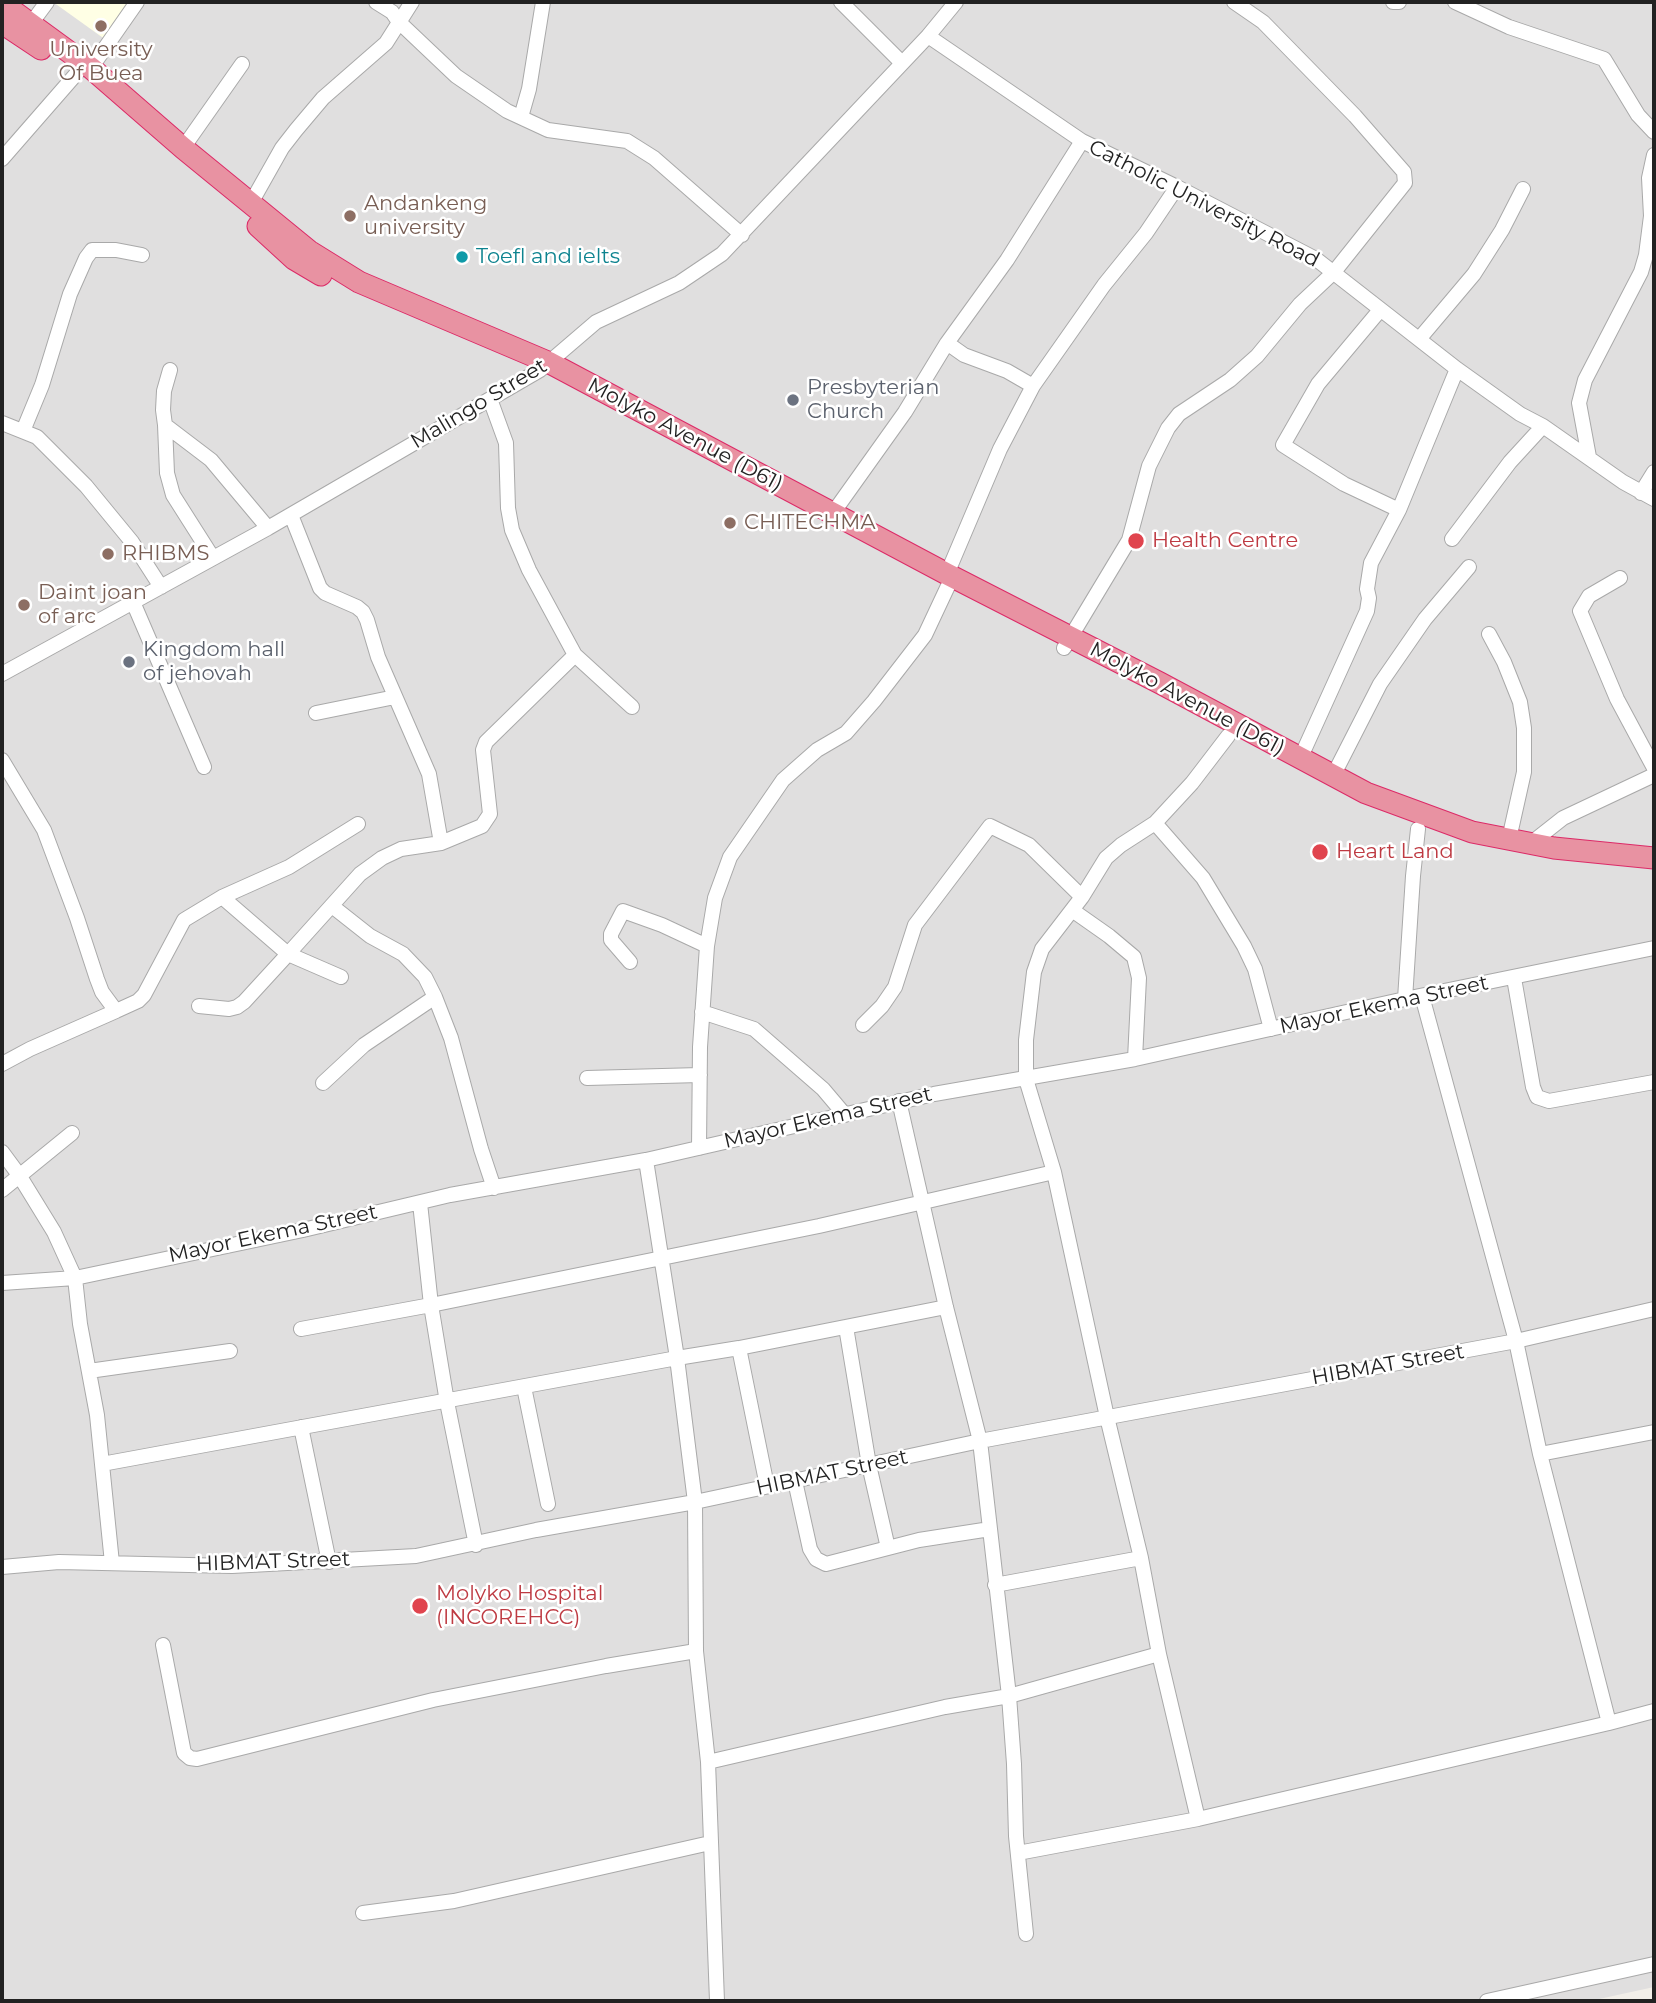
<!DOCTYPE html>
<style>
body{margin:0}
#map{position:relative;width:1656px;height:2003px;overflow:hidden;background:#f2efe9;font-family:Montserrat,sans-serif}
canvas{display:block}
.frame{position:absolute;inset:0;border:4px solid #222;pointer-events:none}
</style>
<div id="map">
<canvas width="1656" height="2003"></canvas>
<div class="frame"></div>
</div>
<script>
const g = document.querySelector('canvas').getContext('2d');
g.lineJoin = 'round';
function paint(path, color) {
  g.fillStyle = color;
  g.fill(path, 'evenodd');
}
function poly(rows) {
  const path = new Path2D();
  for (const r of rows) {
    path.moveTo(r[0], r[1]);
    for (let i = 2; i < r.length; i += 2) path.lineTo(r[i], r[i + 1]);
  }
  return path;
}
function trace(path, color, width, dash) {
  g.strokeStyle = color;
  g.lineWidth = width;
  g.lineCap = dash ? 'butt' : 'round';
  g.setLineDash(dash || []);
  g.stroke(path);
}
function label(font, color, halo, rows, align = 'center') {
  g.font = font + ' Montserrat,sans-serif';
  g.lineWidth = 5;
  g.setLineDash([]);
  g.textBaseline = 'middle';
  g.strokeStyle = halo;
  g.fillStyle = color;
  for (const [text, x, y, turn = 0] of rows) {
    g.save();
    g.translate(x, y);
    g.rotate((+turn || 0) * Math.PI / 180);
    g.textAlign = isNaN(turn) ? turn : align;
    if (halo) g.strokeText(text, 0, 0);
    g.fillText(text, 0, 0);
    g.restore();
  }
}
paint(poly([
 [2,2,1654,2,1654,1987,1590,2001,2,2001]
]), '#e0dfdf');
paint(poly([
 [53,2,132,2,106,40]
]), '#ffffe5');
const minor = poly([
 [376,2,392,12,399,22,456,76,507,111,548,130,627,141,654,158,742,235],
 [841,2,902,63],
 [1393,2,1399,2],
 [1455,2,1509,27,1604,59,1638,115,1654,132],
 [27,29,47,2],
 [928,36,1082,141,1177,187,1316,259,1457,369,1520,414,1543,426,1623,482,1654,499],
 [91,68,137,2],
 [521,117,529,89,543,2],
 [183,148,242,64],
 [2,159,77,73],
 [251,203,282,148,296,130,323,98,386,43,412,2],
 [1420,338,1474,274,1502,230,1523,189],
 [947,343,964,355,1007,371,1033,386,1104,285,1146,233,1177,187],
 [170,370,164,391,163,410,165,425,211,460,268,528],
 [490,399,506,443,508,508,512,530,529,570,575,655,632,707],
 [2,423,37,437,86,486,132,542,161,587],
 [165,425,167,473,173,495,213,558],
 [23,431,42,385,70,294,86,258,92,250,116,250,142,255],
 [1589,457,1579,403,1585,380,1641,272,1646,255,1651,216,1649,178,1654,155],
 [1641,493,1654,472],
 [1399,510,1457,369],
 [833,513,905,412,947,343,1007,260,1082,141],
 [1452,539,1510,462,1543,426],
 [947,574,1000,449,1033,386],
 [1620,578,1589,596,1580,611,1617,699,1654,768],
 [133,602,204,767],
 [1489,634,1504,662,1520,702,1524,728,1524,772,1509,839],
 [1064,648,1129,540,1149,466,1168,428,1179,414,1230,380,1257,356,1300,304,1334,272,1405,183,1404,172,1355,116,1263,22,1234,2],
 [2,674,268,528,540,370,596,322,679,283,722,254,928,36,956,2],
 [316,713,395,697],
 [1300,759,1367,611,1369,598,1367,589,1371,563,1399,510,1344,484,1283,445,1318,384,1380,310],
 [2,760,44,830,77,918,97,979,102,992,116,1011,138,1001,144,995,184,920,222,897,289,867,358,824],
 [1333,776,1380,684,1425,619,1469,567],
 [1155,823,1203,878,1244,946,1255,969,1271,1029],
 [441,843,482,826,490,814,483,750,486,742,575,655],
 [1530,844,1563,818,1654,775],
 [222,897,288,954,360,874,382,858,401,849,441,843,429,774,378,657,367,620,363,612,357,607,325,593,320,588,291,515],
 [1072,910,1109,936,1134,957,1139,978,1135,1059],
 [630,962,611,940,611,934,623,911,662,925,707,946],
 [1514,978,1533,1087,1537,1097,1549,1101,1654,1082],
 [435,997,451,1038,481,1149,494,1188],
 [1405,999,1413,876,1418,829],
 [199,1006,229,1009,237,1007,244,1002,288,954,341,977],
 [702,1012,754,1029,823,1089,845,1115],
 [863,1025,882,1006,895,987,915,925,990,826,1029,845,1082,897],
 [2,1064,30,1049,116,1011],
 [587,1078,700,1075],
 [323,1083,364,1045,435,997,425,977,403,954,370,936,332,906],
 [899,1101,946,1307,980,1441,1009,1696,1014,1764,1016,1836,1026,1934],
 [699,1148,700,1047,707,946,715,898,730,857,783,780,817,750,846,733,874,701,925,635,948,586],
 [2,1152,19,1175,54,1232,75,1278,80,1324,97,1415,112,1563],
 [646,1160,677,1358,695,1502,696,1651,708,1762,717,2001],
 [2,1190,72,1133],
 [420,1203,431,1305,819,1226,1054,1172],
 [2,1283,75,1278,303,1230,450,1195,646,1160,934,1094,1135,1059,1405,999,1654,948],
 [846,1327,869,1465,888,1548],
 [301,1329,431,1305,447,1402,476,1545],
 [739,1348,767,1486],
 [89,1371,230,1351],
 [524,1387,548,1504],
 [301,1427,329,1562],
 [1540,1454,1654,1432],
 [102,1464,677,1358,739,1348,946,1307],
 [795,1481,810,1549,816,1559,826,1564,919,1540,990,1529],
 [2,1567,59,1562,232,1566,416,1556,536,1530,695,1502,980,1441,1516,1341,1654,1309],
 [995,1585,1141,1558],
 [163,1645,184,1753,190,1758,197,1759,433,1700,606,1666,696,1651],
 [1609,1723,1654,1711],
 [708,1762,945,1707,1009,1696,1159,1654],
 [1198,1819,1609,1723,1540,1454,1516,1341,1422,996],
 [1018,1853,1198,1819,1159,1654,1141,1558,1107,1417,1054,1172,1026,1079,1026,1040,1034,972,1042,949,1082,897,1106,858,1121,845,1155,823,1192,783,1228,736],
 [363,1913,454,1901,710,1843],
 [1487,2001,1654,1964]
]);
const highway = poly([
 [2,3,91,68,183,148,309,251,359,282,550,363,947,574,1160,683,1366,793,1472,832,1554,848,1654,858],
 [2,23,41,49],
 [258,226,294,259,321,275]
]);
trace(minor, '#a9a9a9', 16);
trace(highway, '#dc2a67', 23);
trace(minor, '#fff', 14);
trace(highway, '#e892a2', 21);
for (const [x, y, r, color] of [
 [101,26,7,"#8d6e63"],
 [350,216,7,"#8d6e63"],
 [462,257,7,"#0f9aa8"],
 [793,400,7,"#6b7280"],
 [730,523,7,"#8d6e63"],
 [1136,541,9,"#e0444e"],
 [108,554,7,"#8d6e63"],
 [24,605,7,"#8d6e63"],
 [129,662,7,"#6b7280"],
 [1320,852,9,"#e0444e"],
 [420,1606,9,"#e0444e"]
]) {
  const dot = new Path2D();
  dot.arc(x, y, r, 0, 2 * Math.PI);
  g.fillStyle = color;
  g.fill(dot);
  trace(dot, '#fff', 2.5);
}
label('21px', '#785e54', '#fff', [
 ["University",101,50,"center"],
 ["Of Buea",101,74,"center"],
 ["Andankeng",364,204],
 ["university",364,228],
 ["CHITECHMA",744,523],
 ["RHIBMS",122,554],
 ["Daint joan",38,593],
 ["of arc",38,617]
], 'left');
label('21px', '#222', '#fff', [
 ["Catholic University Road",1204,204,27],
 ["Malingo Street",479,404,-31],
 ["Molyko Avenue (D61)",685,435,28],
 ["Molyko Avenue (D61)",1187,699,28],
 ["Mayor Ekema Street",1384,1005,-12],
 ["Mayor Ekema Street",828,1118,-13],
 ["Mayor Ekema Street",273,1234,-12],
 ["HIBMAT Street",1388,1365,-10],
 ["HIBMAT Street",832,1473,-12],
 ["HIBMAT Street",273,1562,-2]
]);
label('21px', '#0d838f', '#fff', [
 ["Toefl and ielts",476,257]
], 'left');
label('21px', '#5b616d', '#fff', [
 ["Presbyterian",807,388],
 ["Church",807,412],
 ["Kingdom hall",143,650],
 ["of jehovah",143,674]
], 'left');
label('21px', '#be3a42', '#fff', [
 ["Health Centre",1152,541],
 ["Heart Land",1336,852],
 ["Molyko Hospital",436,1594],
 ["(INCOREHCC)",436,1618]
], 'left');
</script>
